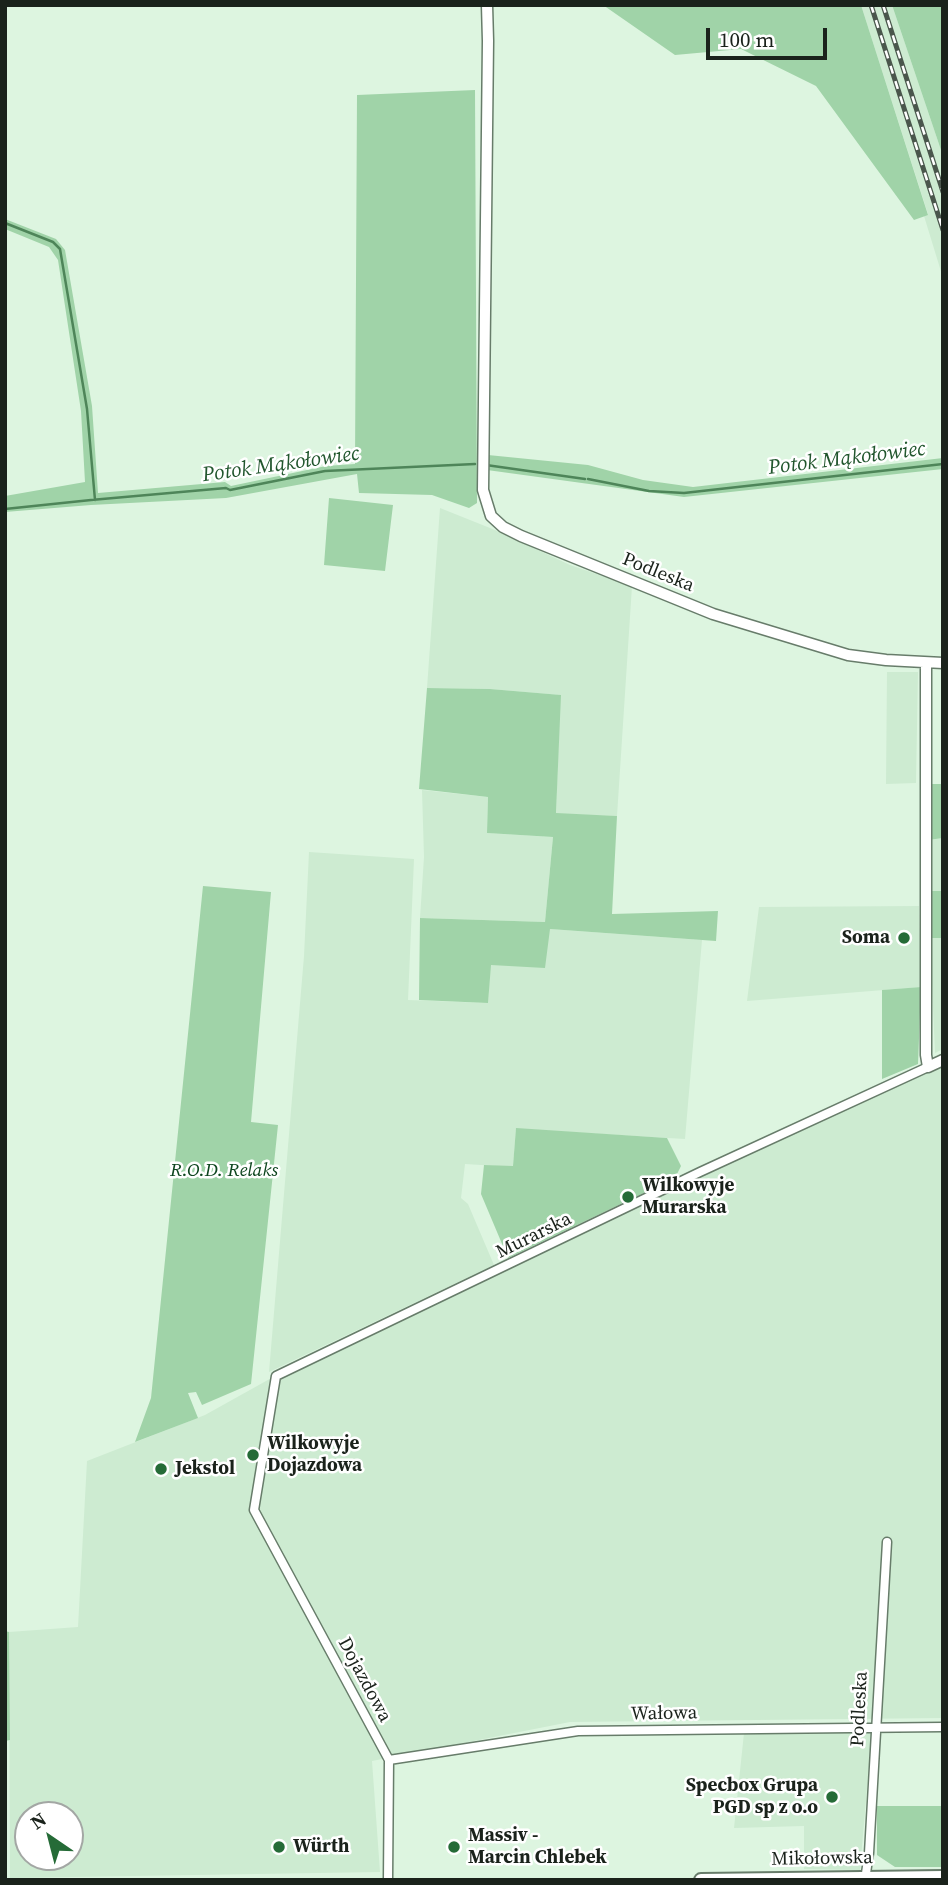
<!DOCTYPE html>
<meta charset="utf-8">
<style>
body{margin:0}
#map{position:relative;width:948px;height:1885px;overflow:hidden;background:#ddf5e0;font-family:"Source Serif 4",serif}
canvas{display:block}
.frame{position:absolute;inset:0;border:7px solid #1a221b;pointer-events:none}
.north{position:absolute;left:14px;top:1801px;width:70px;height:70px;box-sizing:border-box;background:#fff;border:2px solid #a3a7a4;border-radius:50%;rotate:325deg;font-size:19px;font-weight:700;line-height:28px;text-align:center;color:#1a221b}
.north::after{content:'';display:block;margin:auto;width:24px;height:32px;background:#256b37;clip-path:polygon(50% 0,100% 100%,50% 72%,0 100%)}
.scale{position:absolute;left:706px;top:28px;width:121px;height:32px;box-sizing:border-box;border:4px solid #1a221b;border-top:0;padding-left:9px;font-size:21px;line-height:24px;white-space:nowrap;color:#1a221b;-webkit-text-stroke:5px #fff;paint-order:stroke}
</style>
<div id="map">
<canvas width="948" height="1885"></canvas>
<div class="frame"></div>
<div class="north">N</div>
<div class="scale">100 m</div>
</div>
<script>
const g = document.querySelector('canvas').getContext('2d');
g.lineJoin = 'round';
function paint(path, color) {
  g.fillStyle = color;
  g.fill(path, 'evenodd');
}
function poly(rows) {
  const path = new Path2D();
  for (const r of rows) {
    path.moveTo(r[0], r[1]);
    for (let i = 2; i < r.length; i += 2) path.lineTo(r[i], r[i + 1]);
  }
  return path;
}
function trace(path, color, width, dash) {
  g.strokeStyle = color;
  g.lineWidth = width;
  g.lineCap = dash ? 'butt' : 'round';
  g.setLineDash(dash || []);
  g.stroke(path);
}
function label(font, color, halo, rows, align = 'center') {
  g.font = font + ' "Source Serif 4",serif';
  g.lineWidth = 5;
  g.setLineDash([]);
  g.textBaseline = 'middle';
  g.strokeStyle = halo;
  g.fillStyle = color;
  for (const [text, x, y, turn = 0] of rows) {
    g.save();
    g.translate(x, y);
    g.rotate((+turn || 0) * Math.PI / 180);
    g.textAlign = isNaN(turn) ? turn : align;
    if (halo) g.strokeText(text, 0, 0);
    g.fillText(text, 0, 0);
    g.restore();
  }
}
paint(poly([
 [861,5,892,5,943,156,943,278,924,216,928,214],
 [440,508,495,530,570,565,632,586,617,816,556,814,560,695,490,689,427,688],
 [887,672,918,672,916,783,886,784],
 [422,790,488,797,487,833,553,837,545,922,420,918,424,857],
 [943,838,943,891,930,891,928,840],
 [309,852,414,859,408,1000,488,1003,490,965,550,929,702,940,685,1139,516,1129,513,1167,465,1164,461,1198,468,1204,494,1265,269,1372,304,956],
 [919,906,921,987,747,1001,759,907],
 [930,938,943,938,943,1049,935,1053],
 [943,1063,943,1718,570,1722,372,1761,380,1872,10,1878,9,1632,78,1627,87,1461,205,1415,275,1376],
 [28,1815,70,1815,70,1857,28,1857],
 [872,1730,860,1870,804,1869,804,1826,734,1828,744,1733]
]), '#cdebd1');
paint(poly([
 [603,5,861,5,928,215,914,220,816,86,741,49,675,55],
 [892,5,943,5,943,156],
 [475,90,477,503,469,508,432,495,359,493,357,474,226,498,91,505,5,512,5,496,85,482,81,411,58,260,49,247,5,229,5,219,56,239,65,250,92,406,98,493,225,482,231,486,326,466,355,464,357,95],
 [488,455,588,465,643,480,693,487,943,458,943,469,684,497,487,470],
 [329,498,393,505,385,571,324,565],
 [427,688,490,689,561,695,556,813,617,816,612,914,718,911,716,941,550,929,545,968,491,965,488,1003,419,1000,420,918,545,922,553,837,487,833,488,797,419,789],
 [932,784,943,784,943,838,928,840],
 [203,886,271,892,251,1122,278,1125,251,1384,202,1405,196,1392,188,1393,198,1418,135,1442,151,1398],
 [930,891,943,891,943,938,930,938],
 [921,987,918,1064,882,1079,882,990],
 [516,1128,667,1138,681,1166,675,1178,508,1258,481,1194,484,1165,513,1166],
 [5,1631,9,1632,10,1740,5,1741],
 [877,1806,943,1806,943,1867,895,1867,877,1855]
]), '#a0d3a8');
trace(poly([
 [5,223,53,242,60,249,87,409,95,500],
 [486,465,585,479],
 [588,479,649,491,684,493,943,464],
 [91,500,226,488,230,490,325,471,475,464],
 [5,509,91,500]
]), '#4e8559', 2.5);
const minor = poly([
 [389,1760,578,1731,943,1727],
 [388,1880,389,1760,254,1510,276,1376,700,1172,928,1067],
 [865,1880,869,1853,887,1542]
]);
const tertiary = poly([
 [487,5,488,41,483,490,491,516,503,527,521,536,713,614,848,655,886,660,943,663],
 [926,663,926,1055,928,1067,943,1060]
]);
const primary = poly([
 [701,1880,943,1877]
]);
trace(minor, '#677c6a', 11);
trace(tertiary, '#677c6a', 13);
trace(primary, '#677c6a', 16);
trace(minor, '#fff', 8);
trace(tertiary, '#fff', 10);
trace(primary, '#fff', 12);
const rail = poly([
 [871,5,943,230],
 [883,5,943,192]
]);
trace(rail, '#4a564c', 5);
trace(rail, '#fff', 2.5, [8]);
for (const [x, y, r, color] of [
 [904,938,7,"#256b37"],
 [628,1197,7,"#256b37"],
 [253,1455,7,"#256b37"],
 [161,1469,7,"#256b37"],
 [832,1797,7,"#256b37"],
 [279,1847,7,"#256b37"],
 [454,1847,7,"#256b37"]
]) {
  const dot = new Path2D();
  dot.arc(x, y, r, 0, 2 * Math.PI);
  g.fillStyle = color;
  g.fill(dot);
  trace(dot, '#fff', 2.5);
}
label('19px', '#1a221b', '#fff', [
 ["Podleska",658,573,22],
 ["Murarska",534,1236,-26],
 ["Dojazdowa",364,1680,62],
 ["Podleska",860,1709,-87],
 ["Wałowa",664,1714,-1],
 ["Mikołowska",822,1859,-1]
]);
label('bold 19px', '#1a221b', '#fff', [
 ["Soma",890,938,"right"],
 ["Wilkowyje",642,1186],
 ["Murarska",642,1208],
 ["Wilkowyje",267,1444],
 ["Dojazdowa",267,1466],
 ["Jekstol",175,1469],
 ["Specbox Grupa",818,1786,"right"],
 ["PGD sp z o.o",818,1808,"right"],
 ["Massiv -",468,1836],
 ["Marcin Chlebek",468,1858],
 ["Würth",293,1847]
], 'left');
label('italic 19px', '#0d451e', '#fff', [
 ["R.O.D. Relaks",224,1171]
]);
label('italic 21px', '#21562d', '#fff', [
 ["Potok Mąkołowiec",847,459,-7],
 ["Potok Mąkołowiec",281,465,-8]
]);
</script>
